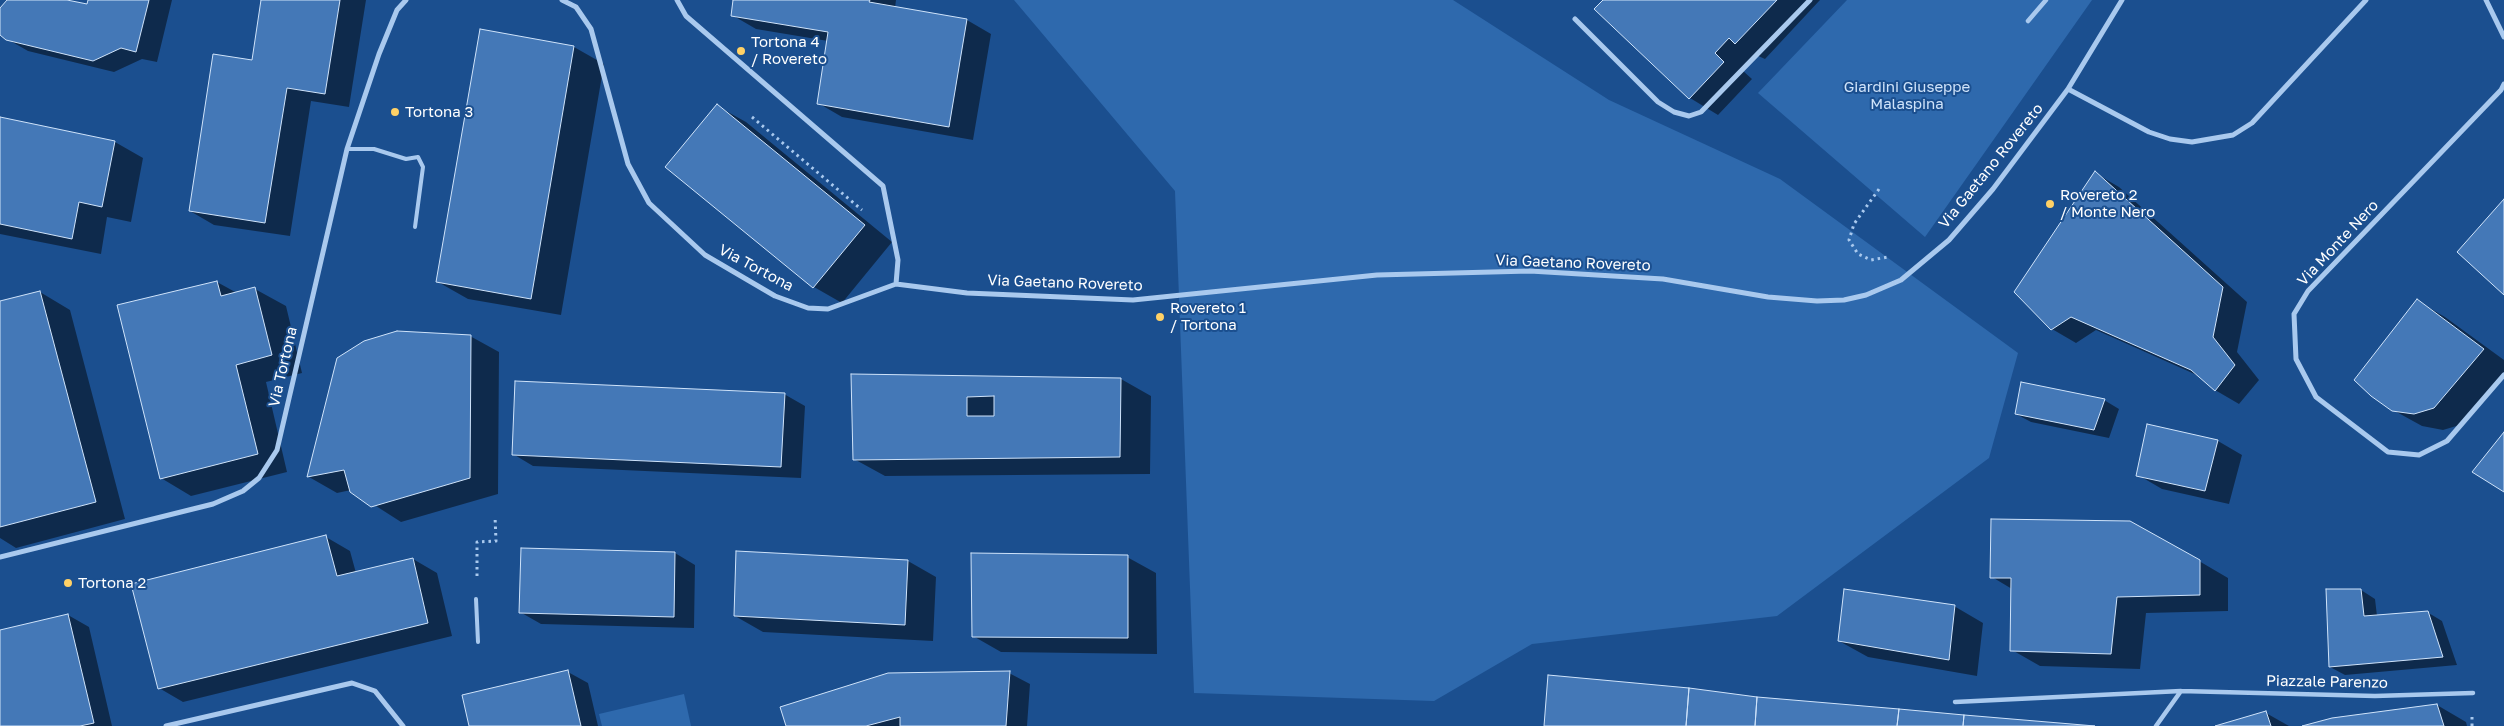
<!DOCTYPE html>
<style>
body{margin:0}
canvas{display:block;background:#1b4f8f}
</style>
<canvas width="2504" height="726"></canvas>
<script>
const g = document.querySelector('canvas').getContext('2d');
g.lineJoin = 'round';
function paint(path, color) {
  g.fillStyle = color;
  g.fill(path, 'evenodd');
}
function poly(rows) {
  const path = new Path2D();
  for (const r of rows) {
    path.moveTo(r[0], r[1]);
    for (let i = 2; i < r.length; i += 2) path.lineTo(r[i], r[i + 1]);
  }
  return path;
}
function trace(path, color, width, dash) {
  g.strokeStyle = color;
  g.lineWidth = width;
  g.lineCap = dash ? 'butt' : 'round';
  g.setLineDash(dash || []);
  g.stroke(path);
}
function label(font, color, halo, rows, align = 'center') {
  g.font = font + ' "Golos Text",sans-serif';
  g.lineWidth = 4;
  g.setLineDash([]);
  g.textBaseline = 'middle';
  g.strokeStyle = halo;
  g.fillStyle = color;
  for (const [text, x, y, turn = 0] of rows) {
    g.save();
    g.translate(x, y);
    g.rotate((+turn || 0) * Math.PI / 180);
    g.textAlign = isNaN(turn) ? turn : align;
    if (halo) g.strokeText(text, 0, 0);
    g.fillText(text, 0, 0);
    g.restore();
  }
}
paint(poly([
 [1014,0,1453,0,1609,100,1780,179,2018,353,1989,458,1777,616,1532,644,1434,701,1194,693,1175,191],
 [1847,0,2092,0,1925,237,1758,93],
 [684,694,691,726,602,726,599,714]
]), '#2e69ad');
paint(poly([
 [9,0,60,0,88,6,90,0,172,0,157,62,142,59,114,72,28,51,7,39,0,33,0,10],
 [262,0,366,0,349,107,311,101,290,236,214,225,190,211,253,62],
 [735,0,896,0,895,8,967,20,991,34,973,140,842,117,818,103,828,41,756,29,732,15],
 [1605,0,1820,0,1765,59,1756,55,1742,70,1752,79,1718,115,1690,98,1596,9],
 [481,30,574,47,604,64,561,315,468,299,438,282],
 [717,106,746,122,892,242,842,303,814,287],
 [0,119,115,142,143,158,131,222,107,217,101,254,0,234],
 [2095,173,2119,187,2247,302,2237,352,2259,380,2239,404,2215,390,2199,376,2096,330,2076,343,2052,329],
 [217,282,237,293,255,289,286,306,302,373,266,382,287,472,191,496,161,478,118,306],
 [40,292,70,310,125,519,16,548,0,538,0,303],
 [2417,301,2445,317,2504,360,2504,375,2463,424,2443,430,2422,426,2393,410],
 [470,336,499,352,498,494,401,522,351,490,337,493,309,477,338,358],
 [852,375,1121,379,1151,396,1150,474,885,476,854,459],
 [784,394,805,406,801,478,533,466,513,454],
 [2104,400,2119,409,2109,438,2031,422,2016,414],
 [2148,426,2218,441,2242,455,2229,504,2162,489,2138,475],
 [326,537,350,551,356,573,413,559,437,573,452,636,183,702,159,688],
 [522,549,675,553,695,565,694,628,541,624,520,612],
 [1127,557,1156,573,1157,654,1001,652,973,636],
 [908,561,936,577,933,641,763,632,735,616],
 [2199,561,2228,578,2228,611,2146,613,2140,669,2040,666,2012,650,2012,589,1992,577],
 [2361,590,2375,599,2377,616,2427,612,2442,621,2457,665,2345,675,2330,667],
 [1954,606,1983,623,1977,676,1868,657,1839,641],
 [68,615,89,627,112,726,0,726,0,631],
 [568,672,588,683,598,726,470,726],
 [1009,673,1030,684,1027,726,788,726],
 [2437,705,2466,722,2467,726,2307,726],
 [2266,713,2289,726,2219,726]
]), '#0007');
const building = poly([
 [7,0,67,0,87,4,88,0,149,0,136,52,121,48,93,61,6,40,0,35,0,8,7,0],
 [261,0,340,0,325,94,287,88,265,223,189,211,213,54,252,60,261,0],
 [733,0,870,0,869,2,967,19,949,127,817,104,828,32,731,16,733,0],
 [1603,0,1777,0,1735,44,1729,38,1715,53,1724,62,1689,99,1594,9,1603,0],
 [480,29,574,46,531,299,436,282,480,29],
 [717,104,865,225,813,288,665,167,717,104],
 [0,117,115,141,102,207,79,202,72,239,0,224,0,117],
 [2095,171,2223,287,2213,337,2235,365,2215,391,2191,370,2071,317,2051,330,2014,292,2095,171],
 [2504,199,2504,295,2457,252,2504,199],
 [217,281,221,296,255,287,272,355,236,365,258,454,160,479,117,305,217,281],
 [40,291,96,502,0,527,0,301,40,291],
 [2417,299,2484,349,2434,408,2414,414,2392,411,2371,396,2354,380,2417,299],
 [397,331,471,335,470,478,371,507,350,492,344,470,307,477,337,358,364,341,397,331],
 [851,374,1121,378,1120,457,853,460,851,374],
 [994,396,994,416,967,416,967,397,994,396],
 [515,381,785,393,781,467,512,455,515,381],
 [2021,382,2105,399,2094,430,2015,414,2021,382],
 [2147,424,2218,440,2205,491,2136,476,2147,424],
 [2504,432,2504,492,2472,472,2504,432],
 [1991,519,2130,521,2200,560,2200,595,2117,597,2111,654,2010,651,2011,578,1990,578,1991,519],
 [326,535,337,576,413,558,428,623,158,689,131,584,326,535],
 [521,548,675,552,674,617,519,613,521,548],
 [736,551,908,560,905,625,734,616,736,551],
 [971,553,1128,555,1128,638,972,637,971,553],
 [1844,589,1955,605,1949,660,1838,641,1844,589],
 [2326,589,2361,589,2364,616,2428,611,2443,657,2329,667,2326,589],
 [68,614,94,723,80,726,0,726,0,630,68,614],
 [568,670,581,726,469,726,462,695,568,670],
 [1010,671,1006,726,900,726,900,717,866,726,786,726,780,707,888,673,1010,671],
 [1548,675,1689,688,1686,726,1544,726,1548,675],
 [1689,688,1757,697,1755,726,1686,726,1689,688],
 [1757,697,1899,709,1897,726,1755,726,1757,697],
 [2437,704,2444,726,2302,726,2332,718,2437,704],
 [1899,709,1964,715,1963,726,1897,726,1899,709],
 [2266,711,2271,726,2215,726,2266,711],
 [1964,715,2095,726,1963,726,1964,715]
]);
paint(building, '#4478b7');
trace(building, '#cfe3fa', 1);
trace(poly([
 [752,117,862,210],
 [1879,189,1854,224,1849,240,1858,254,1871,260,1888,257],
 [477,576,477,542,496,541,495,516],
 [2472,726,2472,717]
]), '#a9c9ee', 3, [2.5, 4]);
trace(poly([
 [347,149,374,149,406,159,418,157,423,167,415,227],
 [476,599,478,642]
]), '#a9c9ee', 4);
trace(poly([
 [2028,21,2046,0],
 [2181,691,2375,696,2473,693],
 [1955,702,2181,691,2156,726]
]), '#a9c9ee', 4.5);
trace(poly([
 [562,0,576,7,591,29,628,164,649,203,705,255,775,296,808,308,828,309,896,284,967,293,1133,300,1377,275,1530,271,1663,279,1768,297,1817,301,1844,300,1866,295,1901,280,1949,240,1993,189,2068,89,2122,0],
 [677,0,686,16,883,186,898,260,896,284],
 [2486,0,2504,37],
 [1575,19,1658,102,1674,112,1689,116,1701,112,1810,0],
 [2504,84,2501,90,2308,291,2294,314,2296,359,2316,397,2388,452,2419,455,2447,441,2504,375],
 [2068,89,2149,132,2170,139,2192,142,2233,135,2252,123,2366,0],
 [0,557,213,504,243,491,259,478,277,450,347,149,379,54,397,10,406,0],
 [166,726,352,683,375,691,403,726]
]), '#a9c9ee', 5);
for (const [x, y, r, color] of [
 [741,51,5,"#ffd166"],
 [395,112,5,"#ffd166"],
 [2050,204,5,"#ffd166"],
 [1160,317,5,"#ffd166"],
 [68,583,5,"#ffd166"]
]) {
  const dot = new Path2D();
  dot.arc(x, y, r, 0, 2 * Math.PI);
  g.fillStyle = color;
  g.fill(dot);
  trace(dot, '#1b4f8f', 2);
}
label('15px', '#fff', '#1b4f8f', [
 ["Tortona 4",751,42],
 ["/ Rovereto",751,59],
 ["Tortona 3",405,112],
 ["Rovereto 2",2060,195],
 ["/ Monte Nero",2060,212],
 ["Rovereto 1",1170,308],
 ["/ Tortona",1170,325],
 ["Tortona 2",78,583]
], 'left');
label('15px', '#cfe3fa', '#1b4f8f', [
 ["Giardini Giuseppe",1907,87],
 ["Malaspina",1907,104]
]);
label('15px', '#fff', '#1b4f8f', [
 ["Via Gaetano Rovereto",1991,166,-51],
 ["Via Monte Nero",2338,243,-47],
 ["Via Gaetano Rovereto",1573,263,2],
 ["Via Tortona",756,268,28],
 ["Via Gaetano Rovereto",1065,283,2],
 ["Via Tortona",283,367,-77],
 ["Piazzale Parenzo",2327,682,1]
]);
</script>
